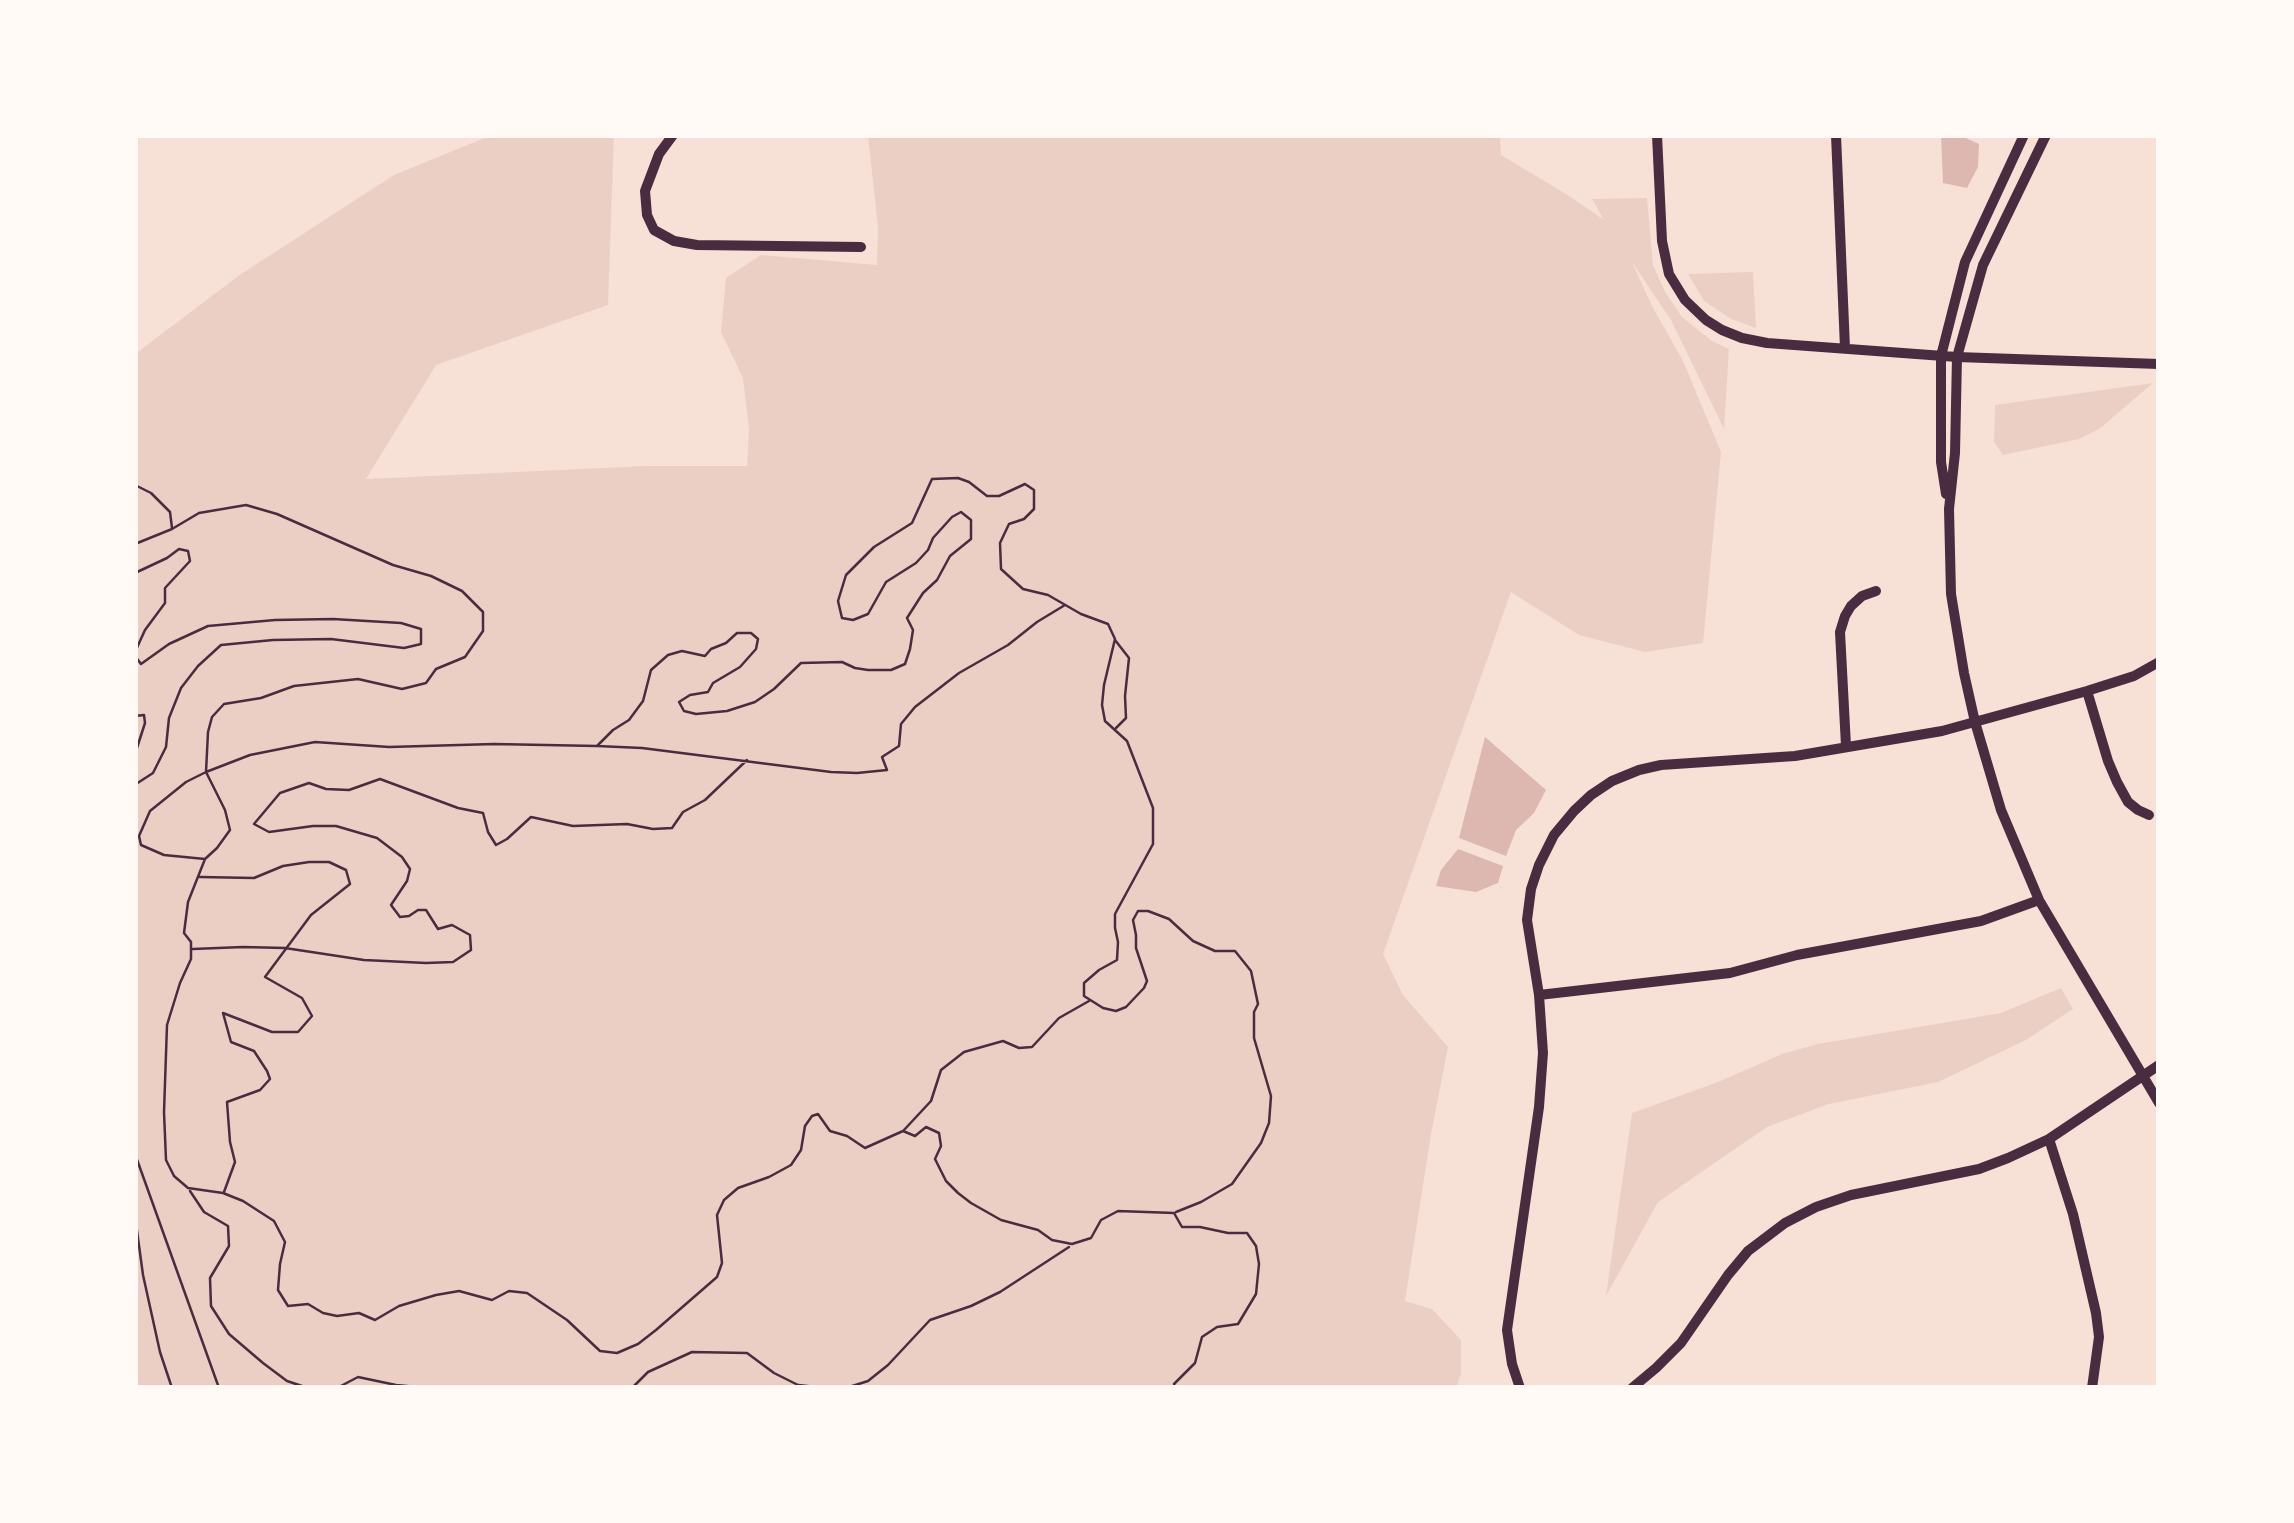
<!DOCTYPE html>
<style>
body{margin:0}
#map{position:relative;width:2294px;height:1523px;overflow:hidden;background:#f7e1d7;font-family:"Public Sans",sans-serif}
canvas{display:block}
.frame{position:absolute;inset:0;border:138px solid #fffaf5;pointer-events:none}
</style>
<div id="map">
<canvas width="2294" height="1523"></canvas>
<div class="frame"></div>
</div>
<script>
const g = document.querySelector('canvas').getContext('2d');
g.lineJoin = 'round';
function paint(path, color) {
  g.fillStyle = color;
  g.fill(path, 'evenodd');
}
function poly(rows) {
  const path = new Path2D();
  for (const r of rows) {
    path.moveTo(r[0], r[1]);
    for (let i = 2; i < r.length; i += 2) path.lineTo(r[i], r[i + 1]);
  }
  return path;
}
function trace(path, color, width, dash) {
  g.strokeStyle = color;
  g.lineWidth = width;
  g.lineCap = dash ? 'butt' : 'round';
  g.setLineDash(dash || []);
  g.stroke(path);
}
paint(poly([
 [492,135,614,135,608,305,436,365,366,479,646,466,747,466,749,429,743,378,721,332,726,278,761,255,877,265,878,228,868,135,1500,135,1501,155,1571,197,1604,220,1592,199,1647,198,1653,265,1665,292,1682,317,1712,341,1729,349,1724,429,1671,320,1632,262,1651,304,1683,361,1721,452,1703,643,1645,652,1579,635,1511,592,1383,954,1403,995,1448,1047,1431,1134,1405,1301,1432,1309,1461,1340,1461,1374,1456,1388,135,1388,135,354,241,274,394,175],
 [1753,272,1756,328,1731,319,1704,301,1688,274],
 [2153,383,2099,429,2079,439,2003,455,1994,442,1995,405],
 [2061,988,2073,1009,2026,1040,1938,1082,1829,1104,1767,1127,1658,1202,1606,1296,1632,1113,1718,1082,1782,1054,1818,1044,2001,1013]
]), '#ebcfc5');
paint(poly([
 [1941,135,1959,135,1979,144,1978,167,1967,188,1943,183],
 [1485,737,1546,790,1534,813,1516,830,1506,856,1459,838],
 [1458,849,1503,866,1498,883,1476,892,1436,886,1441,870]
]), '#dcb8b0');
trace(poly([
 [135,485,151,493,170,512,172,528],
 [135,544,172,529,199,513,246,505,277,514,393,565,431,576,462,591,483,612,483,631,465,657,436,669,426,683,402,689,358,679,294,686,261,698,224,704,212,717,208,732,206,772,225,810,230,830,217,848,205,859,188,902,184,933,191,942,191,959,180,983,167,1025,164,1112,166,1160,174,1176,188,1188,223,1193,243,1201,274,1221,285,1242,280,1264,278,1290,288,1306,308,1304,323,1313,337,1316,359,1313,375,1320,399,1306,436,1295,459,1291,492,1300,509,1291,527,1293,567,1320,600,1351,617,1353,638,1344,656,1330,717,1277,722,1263,717,1215,724,1200,738,1188,769,1177,791,1165,801,1150,805,1126,812,1116,818,1114,830,1131,847,1136,865,1148,903,1131,915,1136,926,1127,939,1133,941,1146,935,1159,946,1181,958,1193,971,1203,1001,1220,1038,1230,1052,1240,1072,1244,1091,1238,1101,1220,1118,1211,1174,1213,1182,1227,1200,1227,1228,1233,1247,1233,1256,1246,1259,1264,1256,1294,1238,1324,1217,1327,1202,1337,1195,1363,1174,1384,1175,1388],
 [135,573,167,558,179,549,188,551,190,561,165,588,165,603,145,630,135,652],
 [1115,640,1129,658,1125,696,1126,718,1116,728],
 [135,656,141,664,169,644,208,626,275,620,333,619,401,623,421,629,421,644,404,648,331,639,273,640,221,645,198,666,181,688,169,718,166,747,153,773,136,784,135,781],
 [135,716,144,715,145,723,135,754],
 [597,746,613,730,629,720,643,701,651,670,668,655,682,651,705,656,711,649,726,643,737,633,751,633,758,639,756,649,740,667,713,683,708,692,690,695,679,702,684,711,696,714,727,711,755,702,774,689,801,663,842,662,855,668,868,670,891,670,905,664,910,649,913,630,907,618,923,593,937,580,950,556,971,539,971,520,961,512,952,517,933,538,928,550,916,563,886,582,868,614,853,620,842,618,838,601,846,575,874,547,912,523,932,479,958,478,969,482,987,496,999,496,1025,484,1034,490,1034,509,1024,519,1009,524,1000,543,1001,569,1023,589,1048,595,1081,614,1108,624,1115,639,1104,685,1102,705,1105,721,1127,741,1153,808,1153,844,1115,914,1115,928,1118,942,1117,960,1099,970,1084,983,1084,996,1103,1008,1116,1011,1126,1007,1144,988,1147,981,1136,948,1136,935,1133,920,1138,911,1148,911,1169,919,1193,941,1215,951,1235,951,1251,971,1258,1004,1254,1012,1254,1038,1271,1096,1269,1123,1261,1143,1232,1184,1201,1202,1176,1212],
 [205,859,164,855,141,845,139,836,150,811,186,782,206,772,250,755,315,742,389,747,494,744,597,746,642,748,831,772,857,773,887,770,882,757,899,746,901,724,915,707,959,673,1008,645,1037,622,1065,605],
 [200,877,254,878,283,866,309,862,329,862,346,870,350,884,311,915,265,977,302,998,312,1016,298,1032,272,1032,223,1013,231,1042,254,1051,267,1071,270,1079,260,1090,227,1102,230,1142,235,1162,224,1192],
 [193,949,243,947,285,948,364,960,426,963,453,962,471,950,470,935,452,925,438,929,426,910,418,910,409,916,400,917,391,905,407,881,410,869,402,857,377,838,336,826,313,826,269,832,254,824,280,793,309,783,326,789,349,790,380,779,458,808,483,813,488,832,496,845,507,839,531,817,573,826,627,824,653,829,672,828,683,812,705,800,747,760],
 [904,1130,931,1101,941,1070,964,1052,1003,1041,1019,1048,1032,1047,1059,1018,1089,1001],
 [135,1154,219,1388],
 [190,1191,204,1212,228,1226,229,1246,210,1278,211,1306,229,1334,263,1363,287,1381,308,1388],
 [135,1216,143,1275,160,1352,172,1388],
 [337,1388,358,1377,396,1385,428,1388],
 [632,1388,648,1372,692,1352,747,1353,774,1373,798,1385,826,1388],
 [846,1388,868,1381,888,1365,930,1320,971,1306,1000,1292,1069,1247]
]), '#4a2c40', 2.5);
trace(poly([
 [673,135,659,154,645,191,647,215,654,230,674,241,697,245,861,247],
 [1657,135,1662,241,1669,274,1685,300,1706,320,1722,330,1742,338,1767,343,1957,357,2159,364],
 [1836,135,1845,348],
 [2046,135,1983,265,1957,357,1955,453,1949,509,1951,594,1964,673,1975,722,2001,810,2039,900,2159,1103],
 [1946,494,1941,462,1941,356,1965,262,2024,135],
 [2087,691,2108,761,2117,782,2128,802,2138,810,2149,815],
 [1846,746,1840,632,1845,616,1851,606,1862,596,1876,591],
 [1539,995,1730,973,1797,955,1981,921,2039,900],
 [2049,1139,2073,1214,2096,1313,2099,1337,2092,1388],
 [1520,1388,1512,1364,1507,1330,1539,1107,1543,1053,1539,995,1527,920,1531,889,1539,865,1554,835,1574,811,1591,795,1612,781,1639,770,1661,765,1795,756,1942,731,2087,691,2134,676,2159,662],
 [1632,1388,1656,1368,1681,1343,1728,1275,1748,1251,1785,1223,1816,1207,1851,1195,1979,1169,2008,1158,2049,1139,2159,1065]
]), '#4a2c40', 10);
</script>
